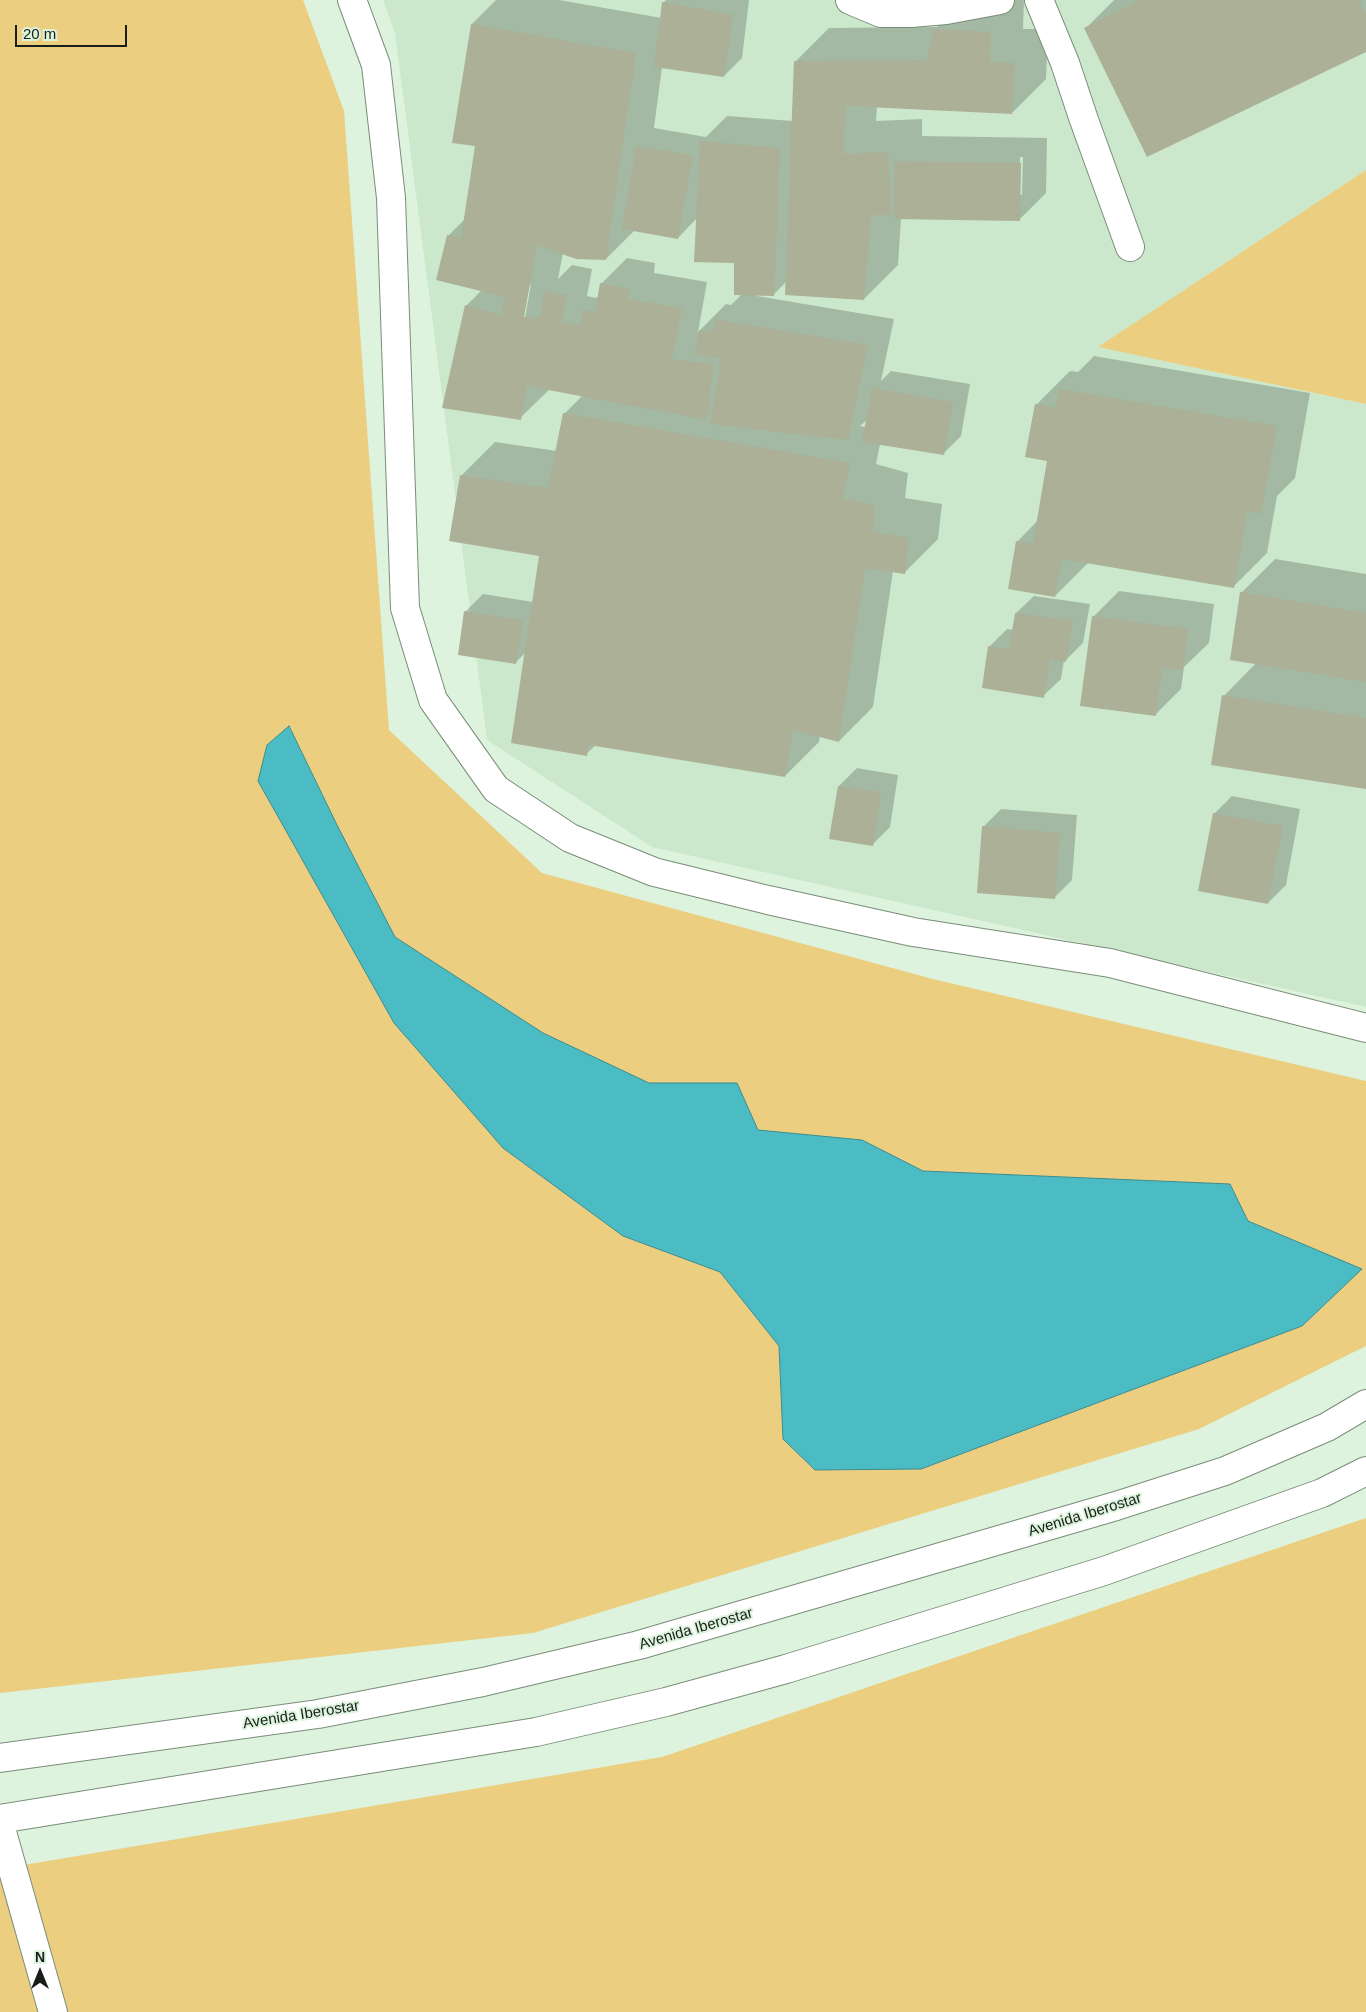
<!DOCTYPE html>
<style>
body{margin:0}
#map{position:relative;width:1366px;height:2012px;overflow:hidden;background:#ddf3dd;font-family:Helvetica,sans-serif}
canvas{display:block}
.north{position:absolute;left:15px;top:1947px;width:50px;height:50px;-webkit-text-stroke:4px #ddf3dd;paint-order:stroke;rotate:0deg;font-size:14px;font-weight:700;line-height:20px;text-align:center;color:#181f18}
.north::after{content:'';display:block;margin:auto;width:18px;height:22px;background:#181f18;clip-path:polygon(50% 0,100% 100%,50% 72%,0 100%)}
.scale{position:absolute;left:15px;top:25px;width:112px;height:22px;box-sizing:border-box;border:2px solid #181f18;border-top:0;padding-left:6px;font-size:15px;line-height:18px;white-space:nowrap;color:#181f18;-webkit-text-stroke:4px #ddf3dd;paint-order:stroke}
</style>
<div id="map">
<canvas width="1366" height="2012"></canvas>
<div class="north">N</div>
<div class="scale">20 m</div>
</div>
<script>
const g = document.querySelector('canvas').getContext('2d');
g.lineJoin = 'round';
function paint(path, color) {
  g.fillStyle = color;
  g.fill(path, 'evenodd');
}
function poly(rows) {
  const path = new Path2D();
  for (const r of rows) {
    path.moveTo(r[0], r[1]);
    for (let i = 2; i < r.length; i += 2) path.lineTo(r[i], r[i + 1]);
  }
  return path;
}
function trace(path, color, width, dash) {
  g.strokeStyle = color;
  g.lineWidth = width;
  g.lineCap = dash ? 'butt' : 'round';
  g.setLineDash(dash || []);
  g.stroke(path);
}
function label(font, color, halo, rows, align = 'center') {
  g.font = font + ' Helvetica,sans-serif';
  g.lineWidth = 4;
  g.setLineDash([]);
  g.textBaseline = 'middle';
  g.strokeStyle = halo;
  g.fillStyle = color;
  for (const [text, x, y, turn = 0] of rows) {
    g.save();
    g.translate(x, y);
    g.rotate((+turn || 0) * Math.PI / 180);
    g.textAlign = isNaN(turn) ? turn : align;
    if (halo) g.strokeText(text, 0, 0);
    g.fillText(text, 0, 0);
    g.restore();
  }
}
paint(poly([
 [383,0,1366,0,1366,170,1099,347,1366,404,1366,1007,652,847,487,740,395,33]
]), '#cce8cc');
paint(poly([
 [0,0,303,0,344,111,389,730,542,873,933,979,1366,1081,1366,1346,1199,1429,533,1633,0,1693],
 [1366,170,1366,404,1098,347],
 [1366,1518,1366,2012,0,2012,0,1869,662,1757]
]), '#ecce81');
const water = poly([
 [289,726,337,825,395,937,543,1033,649,1083,737,1083,758,1130,862,1140,923,1171,1230,1184,1248,1221,1362,1269,1302,1326,921,1469,815,1470,783,1439,779,1346,720,1272,623,1236,503,1148,394,1023,258,781,267,745,289,726]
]);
paint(water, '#4bbcc3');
trace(water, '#3c8d90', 1);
paint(poly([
 [496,0,559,0,662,18,664,2,666,0,749,0,742,58,724,76,662,67,654,128,706,137,727,116,793,121,795,62,829,28,937,27,964,0,1024,0,1023,29,1048,29,1046,79,1012,113,877,106,876,121,922,119,922,136,1047,138,1046,193,1020,219,901,218,898,265,864,299,786,282,773,295,757,294,757,296,894,319,881,381,891,371,970,384,961,436,943,454,880,444,876,464,908,473,905,498,942,504,938,539,905,572,893,571,873,707,839,741,820,736,819,742,785,776,596,745,586,754,526,652,516,662,465,612,483,594,533,602,541,555,461,476,495,442,557,451,564,414,583,395,550,389,520,418,466,306,482,290,448,236,466,218,477,145,472,24],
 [1020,157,1023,157,1022,195,1019,195],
 [697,218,736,262,742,294,731,305,726,304,698,332,707,282,654,273,655,263,627,258,601,284,599,296,596,298,587,296,592,269,572,265,558,279,563,253,606,259,635,230,678,238],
 [531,284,524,324,521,323,528,287],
 [868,419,866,427,860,426],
 [1114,0,1366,0,1366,51,1086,28],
 [1094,356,1310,393,1295,478,1277,496,1267,553,1233,587,1089,562,1055,596,1017,542,1038,520,1049,460,1036,405,1070,371,1078,372],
 [1275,559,1366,574,1366,788,1224,696,1256,663,1241,593],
 [1119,591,1214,604,1209,643,1184,667,1181,689,1155,715,1093,617],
 [1034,596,1090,604,1083,643,1066,660,1064,660,1061,679,1043,696,989,647,1007,629,1014,630,1016,613],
 [857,768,898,775,890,827,873,844,831,838,839,786],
 [1232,796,1300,809,1286,885,1268,903,1214,814],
 [1001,809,1077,815,1072,880,1054,898,983,827]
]), '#0003');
paint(poly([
 [1141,0,1359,0,1366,14,1366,52,1147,157,1084,28],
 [662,2,733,15,724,77,654,67],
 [471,24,636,53,606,260,576,259,537,245,524,317,540,317,544,291,567,295,562,322,580,325,583,310,595,312,600,283,630,289,628,299,682,308,672,359,714,364,707,420,527,386,521,420,442,408,465,305,501,315,505,297,436,280,447,235,461,238,475,146,452,143],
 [933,29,991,32,990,62,1015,63,1012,114,846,106,843,154,888,152,891,215,871,215,864,300,785,295,794,61,927,60],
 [700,141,780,148,774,296,734,295,734,263,694,262],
 [636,146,693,155,678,239,622,229],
 [894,161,1021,163,1020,221,894,219],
 [715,319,868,345,848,440,710,424,721,358,695,354,699,330,713,332],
 [872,388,953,402,944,455,862,442],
 [1059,389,1277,426,1261,514,1247,511,1234,588,1062,559,1055,597,1008,589,1016,541,1033,543,1047,461,1025,457,1035,404,1056,408],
 [563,413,850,463,843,498,875,506,872,532,909,538,905,574,865,568,839,742,793,730,785,777,589,745,587,756,511,743,539,556,449,541,460,475,548,488],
 [1240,592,1366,613,1366,682,1230,660],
 [464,611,523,620,516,664,458,655],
 [1015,613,1073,621,1066,662,1050,659,1044,698,982,688,988,646,1009,649],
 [1092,616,1188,629,1183,670,1162,668,1156,716,1080,706],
 [1222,695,1366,718,1366,789,1211,765],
 [838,786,881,792,873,846,829,839],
 [1213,813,1283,826,1268,904,1198,891],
 [982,826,1060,833,1055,899,977,893]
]), '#abb096');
const minor = poly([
 [352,0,376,65,391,198,405,608,433,700,496,789,570,838,654,872,768,900,913,932,1110,963,1366,1028],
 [850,0,881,13,911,13,946,10,1000,0],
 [1039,0,1065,63,1084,120,1130,247],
 [0,1758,318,1714,483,1682,639,1645,1116,1506,1225,1471,1327,1427,1366,1404],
 [0,1819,536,1732,666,1702,786,1669,1104,1571,1322,1493,1366,1471],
 [0,1825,53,2012]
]);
trace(minor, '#7a8d79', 30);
trace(minor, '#fff', 28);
label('15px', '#181f18', '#ddf3dd', [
 ["Avenida Iberostar",1085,1515,-17],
 ["Avenida Iberostar",696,1629,-16],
 ["Avenida Iberostar",301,1715,-9]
]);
</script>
